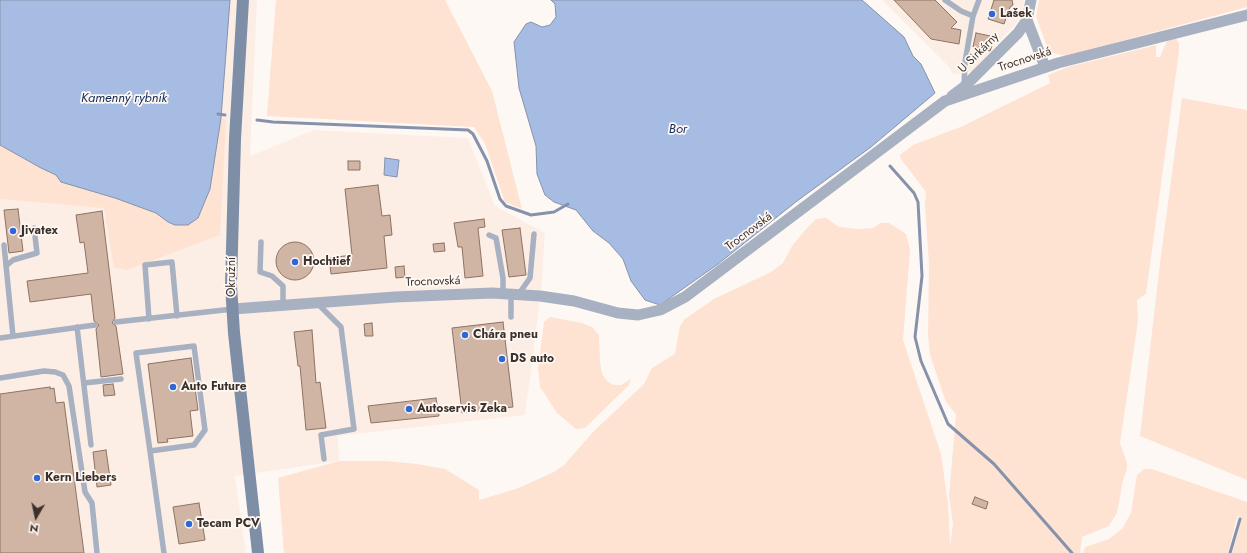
<!DOCTYPE html>
<meta charset="utf-8">
<style>
body{margin:0}
#map{position:relative;width:1247px;height:553px;overflow:hidden;background:#fef8f4;font-family:Jost,sans-serif}
canvas{display:block}
.north{position:absolute;left:16px;top:497px;width:40px;height:40px;-webkit-text-stroke:3px #fef8f4;paint-order:stroke;rotate:189deg;font-size:11px;font-weight:700;line-height:16px;text-align:center;color:#3c312a}
.north::after{content:'';display:block;margin:auto;width:14px;height:18px;background:#3c312a;clip-path:polygon(50% 0,100% 100%,50% 72%,0 100%)}
</style>
<div id="map">
<canvas width="1247" height="553"></canvas>
<div class="north">N</div>
</div>
<script>
const g = document.querySelector('canvas').getContext('2d');
g.lineJoin = 'round';
function paint(path, color) {
  g.fillStyle = color;
  g.fill(path, 'evenodd');
}
function poly(rows) {
  const path = new Path2D();
  for (const r of rows) {
    if (r.length === 3) {
      path.moveTo(r[0] + r[2], r[1]);
      path.arc(r[0], r[1], r[2], 0, 2 * Math.PI);
      continue;
    }
    path.moveTo(r[0], r[1]);
    for (let i = 2; i < r.length; i += 2) path.lineTo(r[i], r[i + 1]);
  }
  return path;
}
function trace(path, color, width, dash) {
  g.strokeStyle = color;
  g.lineWidth = width;
  g.lineCap = dash ? 'butt' : 'round';
  g.setLineDash(dash || []);
  g.stroke(path);
}
function label(font, color, halo, rows, align = 'center') {
  g.font = font + ' Jost,sans-serif';
  g.lineWidth = 3.5;
  g.setLineDash([]);
  g.textBaseline = 'middle';
  g.strokeStyle = halo;
  g.fillStyle = color;
  for (const [text, x, y, turn = 0] of rows) {
    g.save();
    g.translate(x, y);
    g.rotate((+turn || 0) * Math.PI / 180);
    g.textAlign = isNaN(turn) ? turn : align;
    if (halo) g.strokeText(text, 0, 0);
    g.fillText(text, 0, 0);
    g.restore();
  }
}
paint(poly([
 [0,0,257,0,250,156,314,130,468,138,495,206,545,233,541,293,525,415,338,436,339,461,235,476,246,553,0,553],
 [882,0,1024,0,1022,17,972,72,952,74,950,68]
]), '#fdeee5');
paint(poly([
 [276,0,445,0,492,91,522,209,505,202,485,144,474,127,267,116],
 [1039,0,1247,0,1247,7,1066,56,1049,52,1036,16],
 [1176,38,1179,44,1179,51,1146,294,1137,300,1138,321,1120,443,1127,463,1127,469,1123,480,1117,513,1109,526,1082,537,1080,553,284,553,278,478,339,461,386,461,417,464,445,469,479,490,479,500,516,489,554,472,564,465,595,430,644,384,652,368,675,354,680,326,685,319,714,299,771,272,783,263,792,246,808,227,816,219,826,218,839,227,859,229,873,228,881,223,889,223,906,234,910,250,903,340,941,454,948,504,950,546,953,524,949,496,956,414,946,402,930,355,928,336,929,264,925,206,926,192,901,159,900,155,913,145,963,126,1050,83,1048,75,1068,67,1156,45,1156,57,1160,57,1167,41],
 [1182,98,1247,110,1247,480,1140,436,1160,263],
 [221,118,226,120,220,235,127,270,114,267,104,208,0,199,0,145,41,168,156,213,168,222,175,225,188,225,198,218,210,189],
 [550,317,582,323,592,327,599,335,600,362,602,374,608,382,614,385,621,385,631,379,629,385,585,428,576,429,557,413,540,387,538,368,544,322],
 [1144,469,1152,469,1247,502,1247,553,1232,553,1241,522,1241,518,1238,516,1236,521,1228,553,1083,553,1085,547,1109,539,1122,529,1131,513,1137,475]
]), '#fee2d2');
const water = poly([
 [0,0,230,0,221,118,210,189,198,218,188,225,175,225,168,222,156,213,115,198,61,182,56,175,41,168,0,145,0,0],
 [551,0,862,0,904,37,913,56,921,64,935,93,871,147,797,201,718,264,660,305,645,300,631,281,623,259,609,243,593,231,576,210,554,202,545,195,537,174,536,146,519,88,514,42,526,24,531,22,542,27,550,25,556,17,555,4,551,0],
 [385,158,399,160,397,177,384,175,385,158]
]);
paint(water, '#a6bce3');
trace(water, '#8692ac', 1);
trace(poly([
 [218,114,225,115],
 [257,120,273,122,468,130,473,134,487,161,500,199,506,206,531,215,554,212,568,204],
 [890,166,914,193,918,202,922,276,915,337,921,361,948,424,994,464,1072,553],
 [1230,553,1240,519]
]), '#8692ac', 3);
const building = poly([
 [894,0,935,0,957,22,951,28,961,30,959,44,931,39,894,0],
 [994,0,1012,0,1013,5,1010,7,1004,24,988,19,994,0],
 [976,33,995,37,990,51,973,47,976,33],
 [348,161,360,161,360,170,348,170,348,161],
 [378,185,382,216,390,215,392,235,384,236,387,268,331,274,329,258,352,255,345,189,378,185],
 [18,209,23,251,9,253,4,210,18,209],
 [102,211,115,318,112,323,116,326,123,374,101,377,96,329,99,325,94,321,91,294,30,302,27,281,88,273,84,242,80,243,76,215,102,211],
 [484,219,485,227,478,228,483,276,465,278,462,247,458,247,454,223,484,219],
 [520,228,526,275,509,277,502,230,520,228],
 [295,261,19],
 [444,243,445,251,434,252,433,244,444,243],
 [404,266,405,277,396,278,395,267,404,266],
 [503,322,513,407,462,413,452,328,503,322],
 [372,323,373,336,365,336,364,324,372,323],
 [312,330,316,383,320,382,326,428,306,430,300,366,298,366,294,332,312,330],
 [191,358,198,410,190,411,193,436,167,439,168,442,158,443,148,364,191,358],
 [113,384,115,395,104,396,103,385,113,384],
 [50,387,50,389,54,388,56,403,64,402,84,553,0,553,0,394,50,387],
 [436,398,439,416,371,423,368,406,436,398],
 [106,450,111,485,97,487,93,452,106,450],
 [975,497,988,502,986,509,972,504,975,497],
 [199,503,205,540,179,544,173,507,199,503]
]);
paint(building, '#d1b5a4');
trace(building, '#8d7363', 1);
trace(poly([
 [945,0,961,11,973,16],
 [964,86,965,62,973,16,979,0],
 [489,235,496,238,503,278,503,294],
 [261,242,260,272,272,276,283,286,283,305],
 [4,245,13,336],
 [6,266,13,260,37,253,34,228],
 [518,295,530,278,534,234],
 [318,304,341,327,354,429,321,435,324,459],
 [511,317,511,294],
 [149,319,145,265,172,262,177,316],
 [116,322,233,309],
 [77,327,91,445],
 [0,338,95,325],
 [0,378,44,371,55,372,63,375,69,386,85,492,92,503,97,553],
 [84,383,121,379],
 [150,451,194,445,205,430,194,346,136,353,150,451,164,553]
]), '#a7b1c2', 5.5);
trace(poly([
 [1027,20,1045,67],
 [952,96,964,87,1018,33,1027,20,1031,0],
 [233,309,395,297,492,293,540,296,574,301,618,313,638,315,660,310,685,297,945,101,1058,63,1247,15]
]), '#a7b1c2', 11);
trace(poly([
 [243,0,235,139,231,285,234,333,258,553]
]), '#7f8ea7', 12);
for (const [x, y, r, color] of [
 [992,14,4,"#2f68d6"],
 [13,231,4,"#2f68d6"],
 [295,262,4,"#2f68d6"],
 [465,335,4,"#2f68d6"],
 [502,359,4,"#2f68d6"],
 [173,387,4,"#2f68d6"],
 [409,409,4,"#2f68d6"],
 [37,478,4,"#2f68d6"],
 [189,524,4,"#2f68d6"]
]) {
  const dot = new Path2D();
  dot.arc(x, y, r, 0, 2 * Math.PI);
  g.fillStyle = color;
  g.fill(dot);
  trace(dot, '#fef8f4', 1.5);
}
label('bold 12px', '#3c312a', '#fef8f4', [
 ["Lašek",1000,14],
 ["Jivatex",21,231],
 ["Hochtief",303,262],
 ["Chára pneu",473,335],
 ["DS auto",510,359],
 ["Auto Future",181,387],
 ["Autoservis Zeka",417,409],
 ["Kern Liebers",45,478],
 ["Tecam PCV",197,524]
], 'left');
label('12px', '#3c312a', '#fef8f4', [
 ["U Sirkárny",979,53,-45],
 ["Trocnovská",1025,60,-18],
 ["Trocnovská",749,232,-37],
 ["Okružní",232,277,-90],
 ["Trocnovská",433,282,-2]
]);
label('italic 13px', '#112a59', '#fef8f4', [
 ["Kamenný rybník",124,99],
 ["Bor",678,130]
]);
</script>
